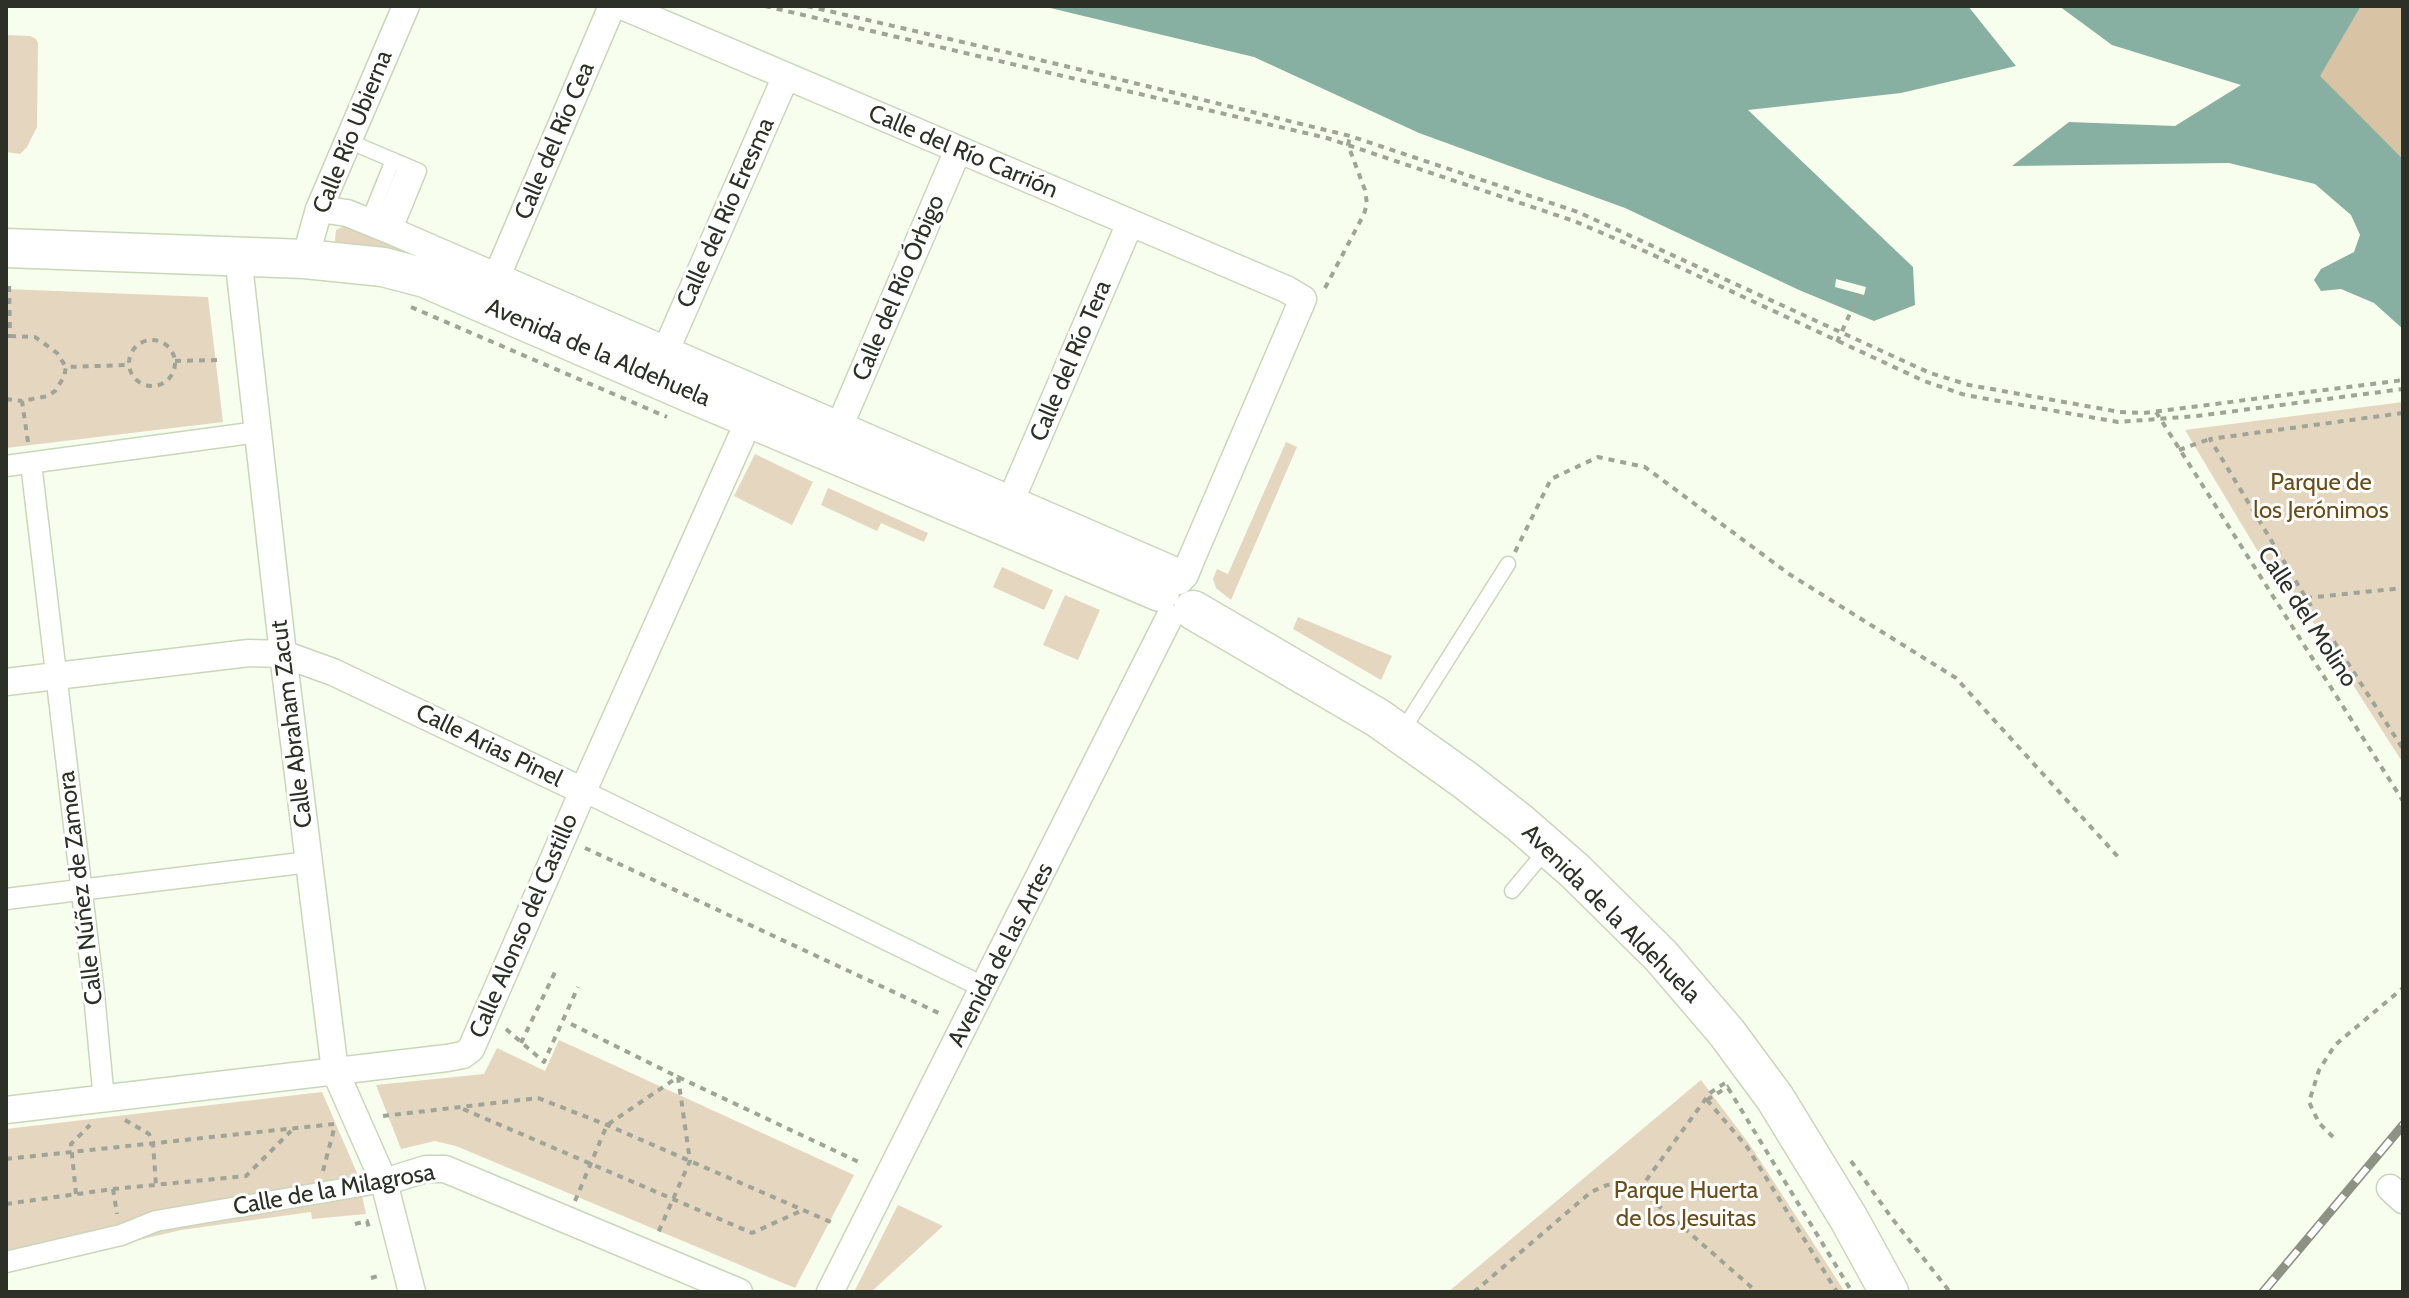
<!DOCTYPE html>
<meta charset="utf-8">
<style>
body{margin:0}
#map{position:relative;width:2409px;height:1298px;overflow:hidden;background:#f7feed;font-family:Cabin,sans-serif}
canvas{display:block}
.frame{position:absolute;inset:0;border:8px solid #2c3026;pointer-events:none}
</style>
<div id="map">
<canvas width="2409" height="1298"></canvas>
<div class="frame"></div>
</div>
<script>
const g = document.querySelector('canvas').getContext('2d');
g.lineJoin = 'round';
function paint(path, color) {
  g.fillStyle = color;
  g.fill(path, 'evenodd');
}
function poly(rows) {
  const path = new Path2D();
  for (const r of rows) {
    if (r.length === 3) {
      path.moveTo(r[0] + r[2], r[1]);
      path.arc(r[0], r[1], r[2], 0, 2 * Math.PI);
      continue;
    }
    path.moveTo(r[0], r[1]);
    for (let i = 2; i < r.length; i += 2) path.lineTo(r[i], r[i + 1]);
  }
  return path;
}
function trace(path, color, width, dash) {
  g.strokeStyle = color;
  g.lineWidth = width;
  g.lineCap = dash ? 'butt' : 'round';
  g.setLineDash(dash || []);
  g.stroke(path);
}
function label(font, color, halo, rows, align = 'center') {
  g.font = font + ' Cabin,sans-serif';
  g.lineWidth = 6;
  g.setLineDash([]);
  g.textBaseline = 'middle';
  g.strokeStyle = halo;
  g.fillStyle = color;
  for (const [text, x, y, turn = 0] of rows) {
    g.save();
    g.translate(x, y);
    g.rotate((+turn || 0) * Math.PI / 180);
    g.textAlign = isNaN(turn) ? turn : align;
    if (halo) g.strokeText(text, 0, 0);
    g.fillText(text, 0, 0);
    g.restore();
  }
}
paint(poly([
 [6,35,30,36,36,39,38,43,37,127,27,147,20,154,6,152],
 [346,225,725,387,337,245,335,240,336,230],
 [6,289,208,297,223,422,6,448],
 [2403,402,2403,763,2287,582,2269,570,2185,430],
 [1286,442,1297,447,1231,600,1216,588,1213,579,1217,569,1228,574],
 [755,454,813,482,792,525,734,496],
 [828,488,928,533,924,542,881,523,877,531,821,505],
 [1002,567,1053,590,1044,610,993,587],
 [1065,595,1100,610,1078,660,1043,645],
 [1298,617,1392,656,1381,680,1293,629],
 [559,1040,854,1175,795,1288,456,1146,435,1141,401,1149,376,1085,484,1074,497,1048,545,1071],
 [1701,1080,1750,1145,1845,1292,1448,1292],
 [322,1092,357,1173,366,1214,312,1219,311,1212,181,1230,6,1271,6,1129],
 [898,1205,943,1226,871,1292,854,1292]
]), '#e5d6c0');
paint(poly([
 [2361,6,2403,6,2403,159,2319,76]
]), '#d8c4a5');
paint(poly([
 [1042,6,1968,6,2016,66,1901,93,1748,110,1913,267,1915,305,1874,321,1799,290,1625,208,1419,133,1254,57],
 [2059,6,2361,6,2320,76,2403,159,2403,329,2374,303,2341,289,2321,291,2314,280,2321,269,2354,252,2360,235,2351,215,2315,184,2229,163,2012,166,2069,122,2175,126,2241,85,2112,45]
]), '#88b0a2');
paint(poly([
 [1836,279,1866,287,1864,295,1835,287]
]), '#f7feed');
const service = poly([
 [348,141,419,171,394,232],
 [368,222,393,160],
 [381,227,406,166],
 [1401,733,1508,564],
 [1512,891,1548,848]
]);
const pedestrian = poly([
 [31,463,94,994,104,1100],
 [6,466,258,432],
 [583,791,985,988],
 [6,899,309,862],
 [6,1262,121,1235,156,1221,384,1182]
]);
const minor = poly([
 [622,6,1286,289,1303,299,1191,560,1185,575,1179,581],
 [319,209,347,213,394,232,1185,575],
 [238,256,283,654,335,1071,384,1182,412,1292],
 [305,259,319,209,406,6],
 [497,276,612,6],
 [666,350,786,76],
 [840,425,958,150],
 [1011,500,1130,223],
 [6,682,249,653,283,654,333,672,583,791],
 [6,1110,447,1058,463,1055,471,1049,583,791,750,418],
 [384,1182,426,1169,445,1169,739,1292],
 [2390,1188,2403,1200],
 [830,1292,1169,618]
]);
const secondary = poly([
 [6,248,305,259,383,267,425,278,695,395,1160,592],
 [1193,610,1378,718,1465,780,1520,823,1575,871,1661,956,1727,1033,1752,1067,1775,1098,1849,1219,1889,1292]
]);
trace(service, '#cad6ba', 17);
trace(pedestrian, '#cad6ba', 23);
trace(minor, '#cad6ba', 29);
trace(secondary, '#cad6ba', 41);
trace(poly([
 [765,6,1327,138,1574,221,1649,253,1924,381,1965,395,2118,422,2197,416,2403,389],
 [807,6,1057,64,1350,136,1578,212,1930,373,1969,385,2120,412,2144,413,2403,380],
 [1325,288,1364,214,1367,204,1365,190,1348,145,1350,136],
 [411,307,667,417],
 [6,336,10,336,9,283],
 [10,336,35,337,57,353,66,367],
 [152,363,23],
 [1837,342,1859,294],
 [175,361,220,360],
 [6,399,22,401],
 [2156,412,2403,801],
 [2403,413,2210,439,2306,598,2403,749],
 [28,442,22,401,48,396,55,391,64,377,66,367,128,365],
 [2179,450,2210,439],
 [1515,552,1551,479,1598,457,1645,467,1789,574,1956,678,2120,859],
 [2306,598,2403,588],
 [585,848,943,1015],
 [571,1024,678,1077,863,1164],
 [506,1029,544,1062,578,987],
 [521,1043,557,968],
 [1707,1100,1729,1086],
 [1707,1100,1747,1147,1837,1292],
 [463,1109,752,1233,803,1210],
 [383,1116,538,1098,607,1125,833,1223],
 [125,1120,149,1134,153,1143,156,1185],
 [2333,1137,2319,1123,2309,1102,2319,1070,2335,1045,2403,988],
 [6,1159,334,1124],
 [1851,1161,1891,1217,1950,1292],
 [323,1171,334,1129],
 [113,1189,117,1214],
 [1639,1190,1710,1093,1725,1083,1852,1292],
 [76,1194,71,1144,90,1125],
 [575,1201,607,1125,678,1077,690,1161,658,1233],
 [6,1204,113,1189,246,1176,291,1131],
 [355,1224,367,1221,370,1231],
 [371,1278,382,1275],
 [1474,1292,1591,1192,1607,1185,1623,1183,1639,1190,1653,1201,1757,1292]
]), '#9ea496', 4, [6, 6]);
trace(service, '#fff', 14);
trace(pedestrian, '#fff', 20);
trace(minor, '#fff', 26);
trace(secondary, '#fff', 38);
const rail = poly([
 [2263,1292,2403,1125]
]);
trace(rail, '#8d9285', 9);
trace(rail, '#fff', 6, [18]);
label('24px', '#2c3026', '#fff', [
 ["Calle Río Ubierna",353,132,-68],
 ["Calle del Río Cea",555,141,-67],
 ["Calle del Río Carrión",963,152,23],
 ["Calle del Río Eresma",726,213,-66],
 ["Calle del Río Órbigo",899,288,-67],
 ["Avenida de la Aldehuela",598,353,23],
 ["Calle del Río Tera",1071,361,-67],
 ["Calle del Molino",2307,617,57],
 ["Calle Abraham Zacut",292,724,-97],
 ["Calle Arias Pinel",489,746,26],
 ["Calle Núñez de Zamora",81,888,-97],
 ["Avenida de la Aldehuela",1611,914,45],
 ["Calle Alonso del Castillo",524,926,-67],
 ["Avenida de las Artes",1001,955,-63],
 ["Calle de la Milagrosa",334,1190,-10]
]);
label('24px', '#6a4e19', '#fff', [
 ["Parque de",2321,483],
 ["los Jerónimos",2321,511],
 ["Parque Huerta",1686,1191],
 ["de los Jesuitas",1686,1219]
]);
</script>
